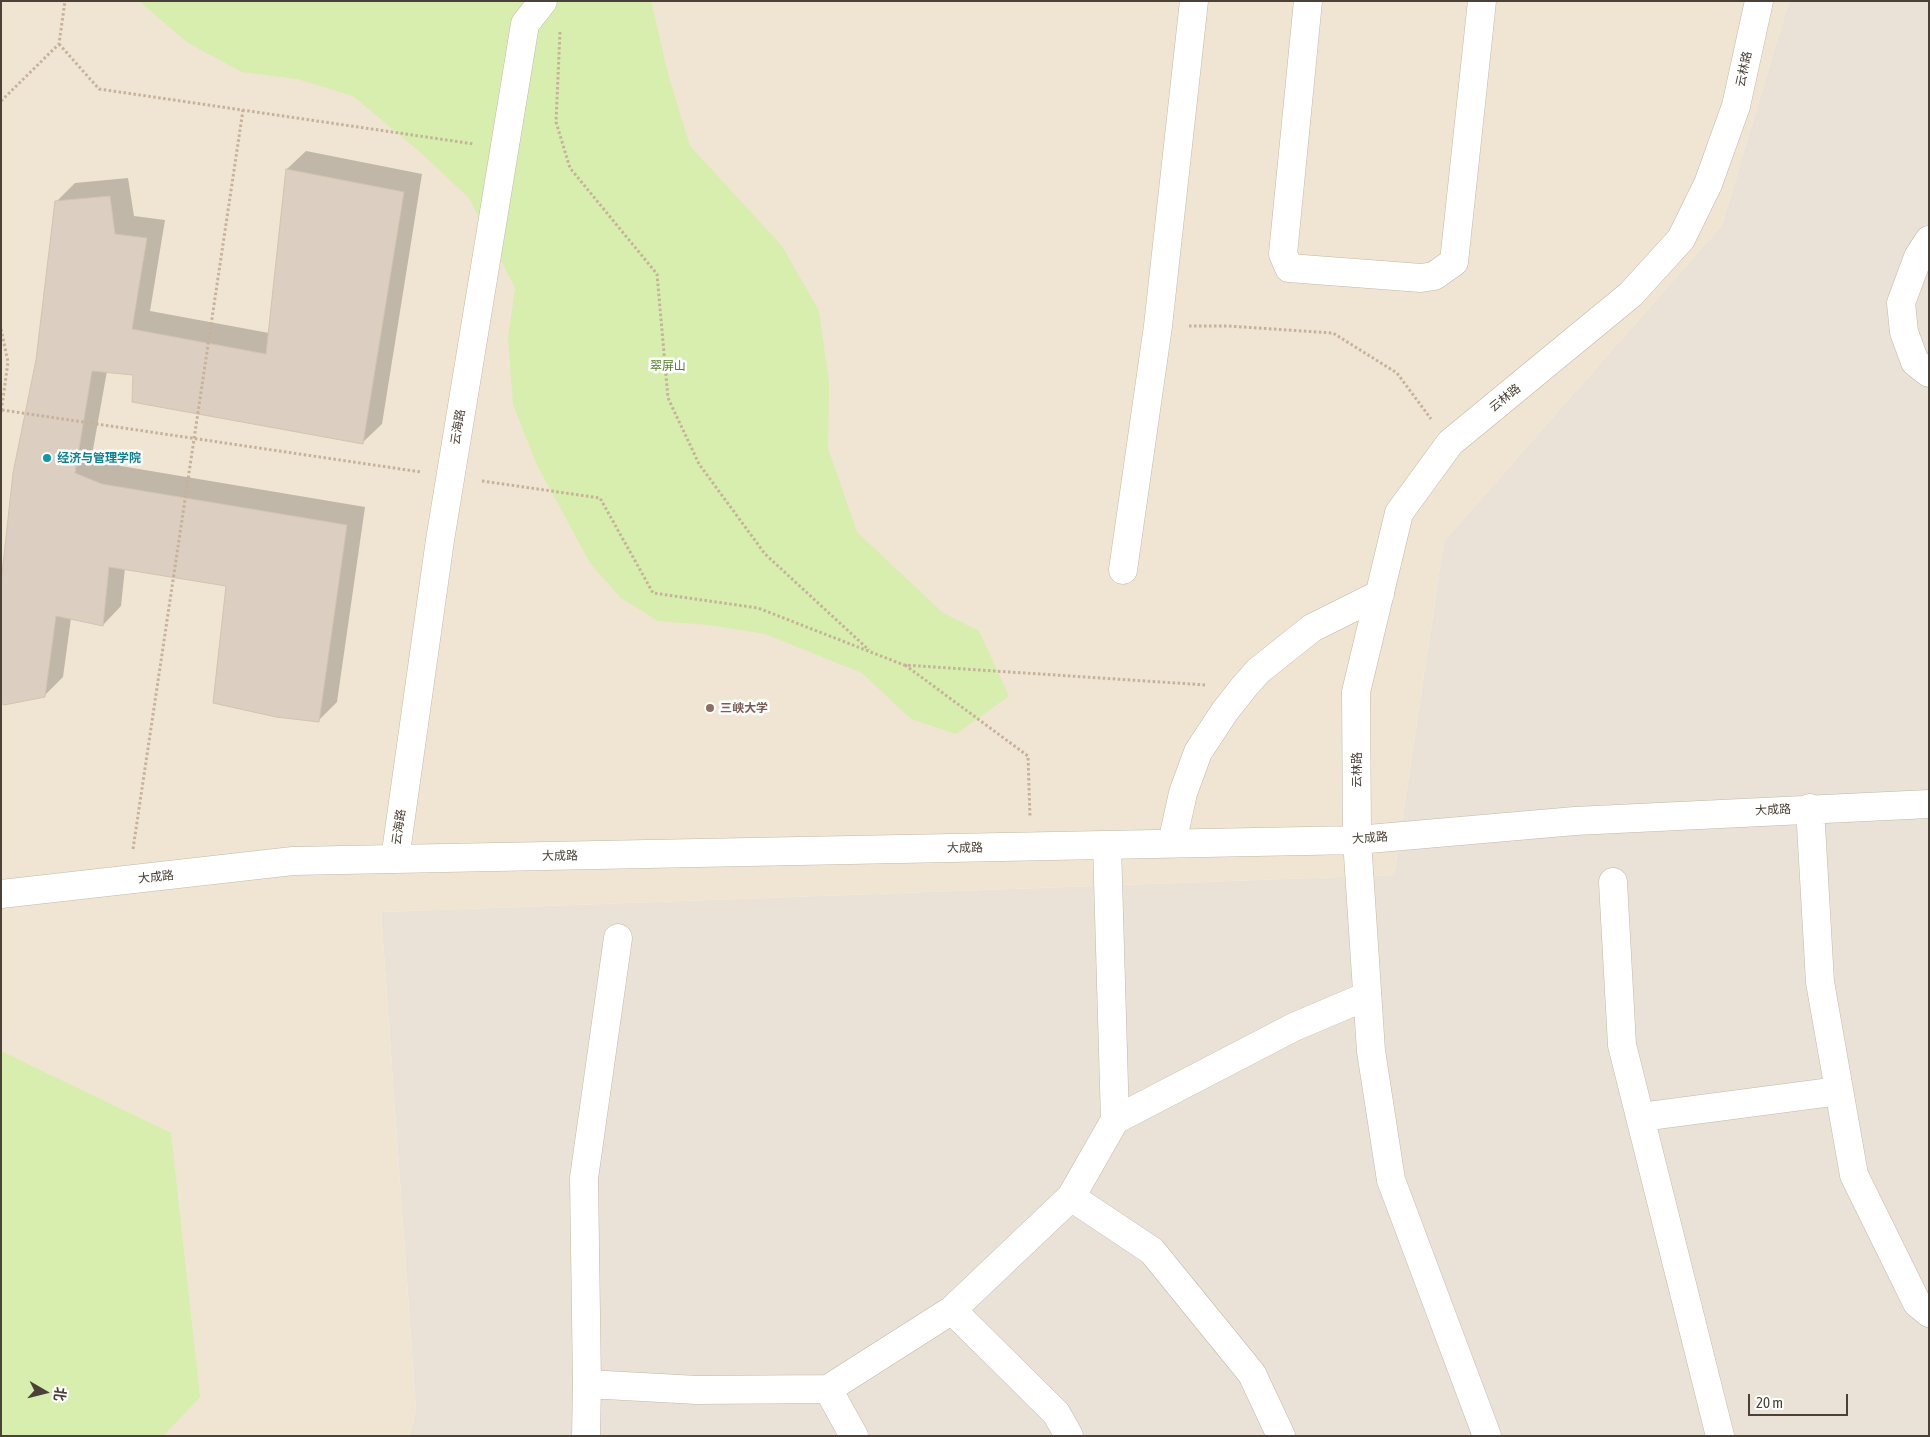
<!DOCTYPE html>
<meta charset="utf-8">
<style>
body{margin:0}
#map{position:relative;width:1930px;height:1437px;overflow:hidden;background:#f6f1e9;font-family:"Asap Condensed","Noto Sans SC",sans-serif}
canvas{display:block}
.frame{position:absolute;inset:0;border:2px solid #4b4136;pointer-events:none}
.north{position:absolute;left:20px;top:1367px;width:50px;height:50px;-webkit-text-stroke:4px #fff;paint-order:stroke;rotate:98deg;font-size:14px;font-weight:700;line-height:20px;text-align:center;color:#4b4136}
.north::after{content:'';display:block;margin:auto;width:18px;height:22px;background:#4b4136;clip-path:polygon(50% 0,100% 100%,50% 72%,0 100%)}
.scale{position:absolute;left:1748px;top:1394px;width:100px;height:22px;box-sizing:border-box;border:2px solid #4b4136;border-top:0;padding-left:6px;font-size:15px;line-height:18px;white-space:nowrap;color:#4b4136;-webkit-text-stroke:4px #fff;paint-order:stroke}
</style>
<div id="map">
<canvas width="1930" height="1437"></canvas>
<div class="frame"></div>
<div class="north">北</div>
<div class="scale">20 m</div>
</div>
<script>
const g = document.querySelector('canvas').getContext('2d');
g.lineJoin = 'round';
function paint(path, color) {
  g.fillStyle = color;
  g.fill(path, 'evenodd');
}
function poly(rows) {
  const path = new Path2D();
  for (const r of rows) {
    path.moveTo(r[0], r[1]);
    for (let i = 2; i < r.length; i += 2) path.lineTo(r[i], r[i + 1]);
  }
  return path;
}
function trace(path, color, width, dash) {
  g.strokeStyle = color;
  g.lineWidth = width;
  g.lineCap = dash ? 'butt' : 'round';
  g.setLineDash(dash || []);
  g.stroke(path);
}
function label(font, color, halo, rows, align = 'center') {
  g.font = font + ' "Asap Condensed","Noto Sans SC",sans-serif';
  g.lineWidth = 5;
  g.setLineDash([]);
  g.textBaseline = 'middle';
  g.strokeStyle = halo;
  g.fillStyle = color;
  for (const [text, x, y, turn = 0] of rows) {
    g.save();
    g.translate(x, y);
    g.rotate((+turn || 0) * Math.PI / 180);
    g.textAlign = isNaN(turn) ? turn : align;
    if (halo) g.strokeText(text, 0, 0);
    g.fillText(text, 0, 0);
    g.restore();
  }
}
paint(poly([
 [1789,1,1929,1,1929,1436,409,1436,416,1409,381,912,1394,875,1444,541,1722,225]
]), '#eae2d7');
paint(poly([
 [1,1,1789,1,1722,225,1444,541,1394,875,381,912,416,1409,409,1436,1,1436]
]), '#f0e5d2');
paint(poly([
 [139,1,651,1,668,74,690,146,782,246,819,311,829,383,828,448,857,532,943,613,979,631,1009,696,956,734,911,719,862,673,765,634,709,625,658,621,621,598,590,563,536,463,513,404,508,339,515,288,469,198,420,152,353,96,297,79,242,72,188,43],
 [1,1051,171,1133,200,1397,163,1436,1,1436]
]), '#d7eeae');
paint(poly([
 [306,151,422,174,382,424,363,442,134,374,107,371,92,455,121,466,365,507,337,702,319,720,228,585,125,568,121,606,103,625,71,618,63,677,44,696,37,360,56,202,75,183,128,178,134,216,165,220,150,311,269,333,287,169]
]), '#0003');
const building = poly([
 [286,169,404,192,363,444,132,402,133,375,92,371,75,473,102,484,347,525,319,722,276,717,213,703,226,586,109,567,103,626,56,616,45,697,4,705,1,703,1,583,13,473,36,360,55,201,110,196,115,234,147,238,132,329,266,354,286,169]
]);
paint(building, '#dccec0');
trace(building, '#d4c3b0', 1);
const minor = poly([
 [1308,1,1283,254,1289,268,1421,278,1434,276,1454,262,1482,1],
 [1929,240,1918,257,1901,303,1904,332,1915,362,1929,373],
 [1123,570,1158,326,1194,1],
 [1810,808,1820,982,1854,1175,1917,1303,1929,1313],
 [1172,843,1183,793,1198,752,1225,711,1244,687,1258,671,1312,628,1380,594],
 [1107,845,1115,1120],
 [395,859,440,540,525,24,543,1],
 [1613,882,1622,1045,1720,1436],
 [1,894,293,861,1357,840,1575,821,1929,804],
 [1641,1117,1839,1091],
 [1071,1197,1152,1251,1252,1374,1281,1436],
 [952,1310,1056,1413,1069,1436],
 [587,1384,697,1390,828,1389,952,1310,1071,1197,1115,1120,1294,1027,1367,996],
 [828,1389,854,1436],
 [586,1436,587,1384,584,1178,618,938],
 [1487,1436,1391,1180,1371,1051,1357,840,1356,692,1399,513,1450,443,1631,294,1681,239,1708,184,1736,106,1759,1]
]);
trace(minor, '#c3b8aa', 29);
trace(poly([
 [560,32,556,122,570,168,657,274,668,398,699,464,765,554,869,650],
 [59,44,99,89,474,144],
 [1,101,59,44,65,1],
 [1189,326,1228,326,1333,333,1397,373,1431,419],
 [1,329,8,362,1,413],
 [2,410,421,472],
 [482,481,600,498,653,593,758,608,904,665,1206,685],
 [905,665,1028,756,1030,817],
 [133,849,243,110]
]), '#c6b29a', 3, [2.5, 2.5]);
trace(minor, '#fff', 28);
for (const [x, y, r, color] of [
 [47,458,5,"#0f9aa8"],
 [710,708,5,"#8d6e63"]
]) {
  const dot = new Path2D();
  dot.arc(x, y, r, 0, 2 * Math.PI);
  g.fillStyle = color;
  g.fill(dot);
  trace(dot, '#fff', 2);
}
label('12px', '#4b4136', '#fff', [
 ["云林路",1744,69,-78],
 ["云林路",1505,398,-39],
 ["云海路",458,427,-81],
 ["云林路",1357,770,-90],
 ["大成路",1773,810,-3],
 ["云海路",399,827,-82],
 ["大成路",1370,838,-4],
 ["大成路",965,848,-1],
 ["大成路",560,856,-1],
 ["大成路",156,877,-6]
]);
label('12px', '#508323', '#fff', [
 ["翠屏山",668,366]
]);
label('bold 12px', '#0d838f', '#fff', [
 ["经济与管理学院",57,458]
], 'left');
label('bold 12px', '#785e54', '#fff', [
 ["三峡大学",720,708]
], 'left');
</script>
